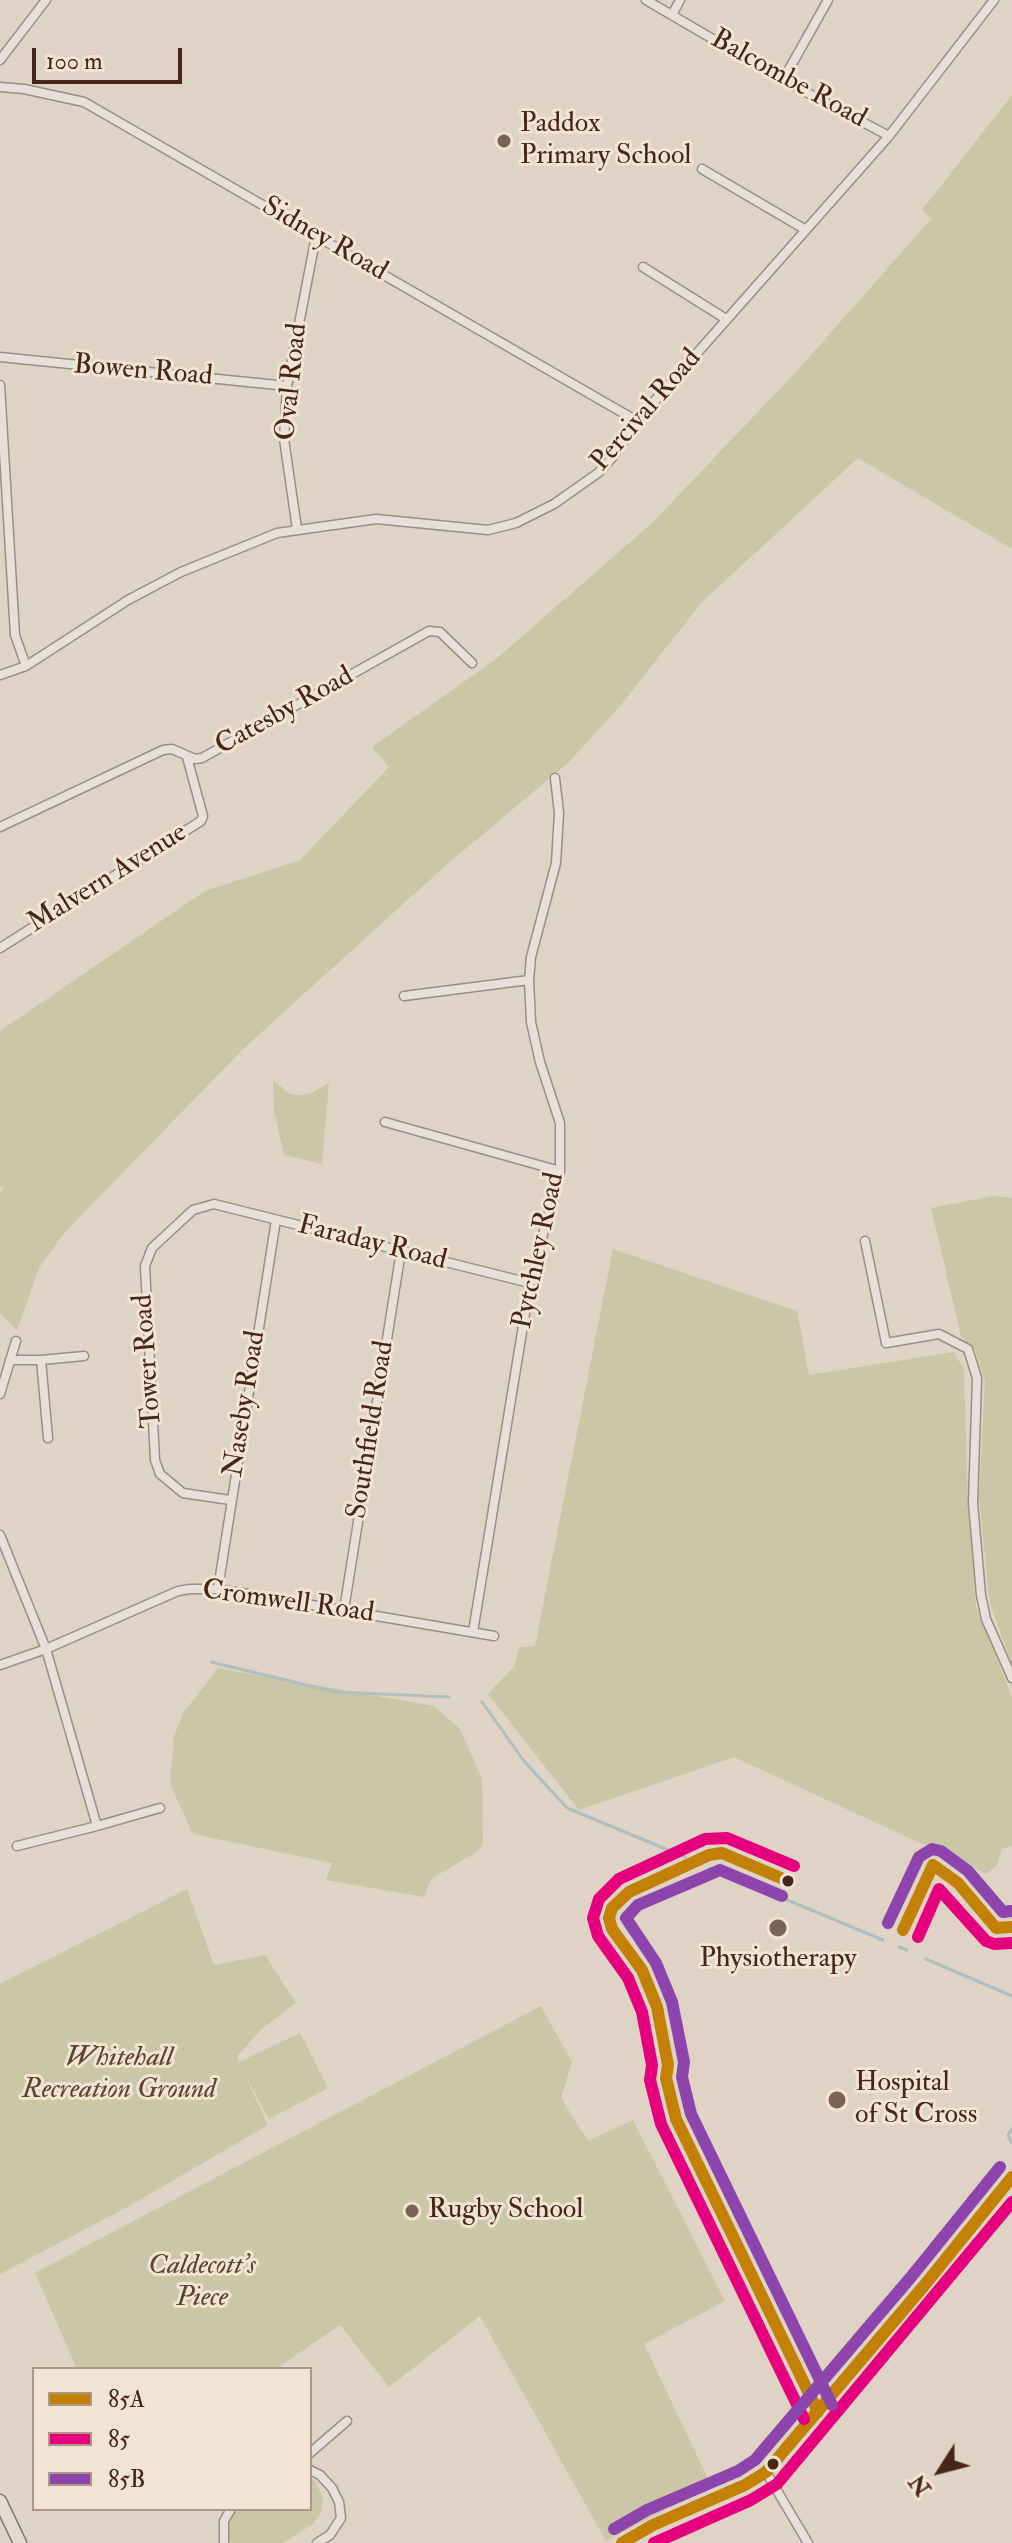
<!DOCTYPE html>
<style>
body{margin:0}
#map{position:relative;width:1012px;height:2543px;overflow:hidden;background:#ded3c4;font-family:"IM FELL Double Pica",serif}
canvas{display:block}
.legend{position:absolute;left:32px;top:2367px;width:280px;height:144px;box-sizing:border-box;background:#f1e4d2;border:2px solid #ad9887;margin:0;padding:10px 14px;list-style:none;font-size:24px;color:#462617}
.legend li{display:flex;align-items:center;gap:16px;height:40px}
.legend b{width:40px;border:2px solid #ad9887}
.north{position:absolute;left:900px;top:2431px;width:80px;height:80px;-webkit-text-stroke:6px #f1e4d2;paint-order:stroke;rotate:234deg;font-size:22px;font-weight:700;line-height:32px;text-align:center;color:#462617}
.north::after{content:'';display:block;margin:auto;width:28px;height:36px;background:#462617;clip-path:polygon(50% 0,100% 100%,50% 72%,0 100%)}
.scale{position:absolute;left:32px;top:48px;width:150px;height:36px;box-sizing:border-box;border:4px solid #462617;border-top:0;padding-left:10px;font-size:24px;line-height:28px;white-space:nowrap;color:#462617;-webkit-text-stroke:6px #f1e4d2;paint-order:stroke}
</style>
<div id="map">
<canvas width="1012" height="2543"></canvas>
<ul class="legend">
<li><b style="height:10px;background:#c28007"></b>85A</li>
<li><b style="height:10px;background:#e5007d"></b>85</li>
<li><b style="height:10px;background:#8e44ad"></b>85B</li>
</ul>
<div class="north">N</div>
<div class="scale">100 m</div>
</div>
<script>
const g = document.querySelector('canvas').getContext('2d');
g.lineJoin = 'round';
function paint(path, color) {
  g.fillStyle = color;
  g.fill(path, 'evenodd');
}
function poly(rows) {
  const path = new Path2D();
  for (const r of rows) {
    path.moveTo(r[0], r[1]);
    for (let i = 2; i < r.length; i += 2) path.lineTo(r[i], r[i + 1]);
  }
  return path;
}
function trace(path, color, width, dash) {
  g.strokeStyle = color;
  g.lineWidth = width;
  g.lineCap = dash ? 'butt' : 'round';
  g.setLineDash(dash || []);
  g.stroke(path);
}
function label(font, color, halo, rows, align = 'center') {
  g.font = font + ' "IM FELL Double Pica",serif';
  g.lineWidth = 6;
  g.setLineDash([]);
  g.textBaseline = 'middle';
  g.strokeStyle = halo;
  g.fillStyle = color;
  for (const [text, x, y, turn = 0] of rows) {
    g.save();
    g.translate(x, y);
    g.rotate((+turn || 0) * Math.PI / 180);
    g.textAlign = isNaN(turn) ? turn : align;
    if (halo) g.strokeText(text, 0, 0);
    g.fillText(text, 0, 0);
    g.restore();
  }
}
paint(poly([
 [1012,95,1012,549,858,458,701,603,621,705,569,762,445,866,242,1050,65,1232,39,1268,17,1330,0,1313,0,1193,3,1189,0,1186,0,1031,205,891,300,860,389,767,372,747,496,659,652,523,797,371,931,219,922,210],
 [273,1080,290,1094,299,1095,311,1093,329,1083,322,1164,284,1155,274,1111],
 [994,1196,1012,1198,1012,1664,990,1604,979,1497,985,1381,975,1350,961,1336,931,1208],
 [613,1249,797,1311,809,1375,954,1352,964,1370,968,1506,976,1607,1012,1697,1012,1846,1002,1849,997,1865,987,1874,734,1757,579,1810,488,1694,515,1665,519,1647,535,1646],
 [218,1668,434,1706,460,1729,482,1779,483,1843,478,1851,431,1879,424,1897,326,1880,332,1863,193,1834,170,1784,174,1736,184,1712],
 [187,1889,214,1965,265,1955,296,2003,262,2029,237,2056,239,2062,300,2033,328,2088,269,2119,243,2071,268,2125,133,2204,0,2274,0,1984],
 [541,2006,572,2062,561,2098,588,2141,633,2120,725,2301,644,2344,711,2485,606,2541,480,2316,389,2387,340,2325,276,2369,77,2369,35,2273],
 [310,2477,316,2482,323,2499,321,2513,313,2524,283,2543,232,2543,228,2538,227,2509,310,2509]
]), '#cbc6a5');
trace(poly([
 [211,1662,336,1692,449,1697],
 [482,1702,524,1761,567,1808,685,1857],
 [709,1869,718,1869,769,1892],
 [785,1899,883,1940],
 [899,1947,907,1950],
 [926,1959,1012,1996],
 [1011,2142,1008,2135,1012,2129]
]), '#b1bebe', 3);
const minor = poly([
 [646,0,783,80,889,136],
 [672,15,680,0],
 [0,60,46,0],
 [783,80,828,0],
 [0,87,24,89,84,102,637,421],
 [702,169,806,230],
 [643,267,726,319],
 [0,357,287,386],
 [0,385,15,635,26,666],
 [297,529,284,439,287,386,316,236],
 [0,675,26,666,128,600,181,572,277,533,376,519,488,530,516,523,554,504,598,473,612,458,637,421,889,136,994,0],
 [0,827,163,750,172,749,195,759,202,758,429,631,440,632,472,663],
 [0,948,201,821,203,816,187,757],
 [404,996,529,980],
 [385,1122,560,1171],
 [865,1241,886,1343,939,1334,968,1349,977,1378,973,1503,981,1595,986,1619,1012,1678],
 [10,1360,41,1360,84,1356],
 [41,1360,48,1438],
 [0,1394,16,1341],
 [230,1500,183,1493,160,1474,155,1460,145,1266,152,1248,193,1210,214,1204,530,1283],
 [0,1535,46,1649,97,1826,17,1846],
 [218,1589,276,1220],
 [344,1610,401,1251],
 [473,1632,530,1283,560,1171,560,1123,540,1062,531,1022,529,980,531,957,556,863,559,813,555,778],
 [0,1665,46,1649,178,1591,190,1589,218,1589,494,1636],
 [97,1826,160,1808],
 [310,2453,347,2421],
 [310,2470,320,2475,332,2488,339,2502,341,2518,330,2535,317,2543],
 [766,2472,808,2543],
 [224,2543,224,2521,231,2509],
 [622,2543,653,2525,745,2485,766,2472,923,2287,1012,2177]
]);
const trunk = poly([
 [0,2501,20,2543]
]);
trace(minor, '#998e84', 11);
trace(trunk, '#82776d', 15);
trace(minor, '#e6e0d8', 8);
trace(trunk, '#e1dbd2', 12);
trace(poly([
 [788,1881,722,1853,709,1855,629,1892,612,1908,609,1918,612,1929,642,1970,657,2007,668,2065,666,2078,676,2119,818,2412],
 [903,1930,933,1865,958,1883,996,1928,1012,1927],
 [622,2543,653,2525,745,2485,766,2472,923,2287,1012,2177]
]), '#c28007', 12);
trace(poly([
 [794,1866,727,1838,705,1839,619,1879,599,1899,593,1918,598,1936,628,1978,642,2012,652,2065,650,2080,661,2124,804,2419],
 [918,1937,939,1889,986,1941,994,1944,1012,1943],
 [654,2543,751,2500,777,2484,1012,2202]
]), '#e5007d', 12);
trace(poly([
 [782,1896,720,1870,638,1905,626,1918,656,1963,672,2002,684,2062,682,2077,691,2114,832,2405],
 [888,1923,919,1857,932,1849,941,1851,968,1871,1003,1912,1011,1911],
 [614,2529,647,2510,738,2471,755,2460,911,2277,1000,2167]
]), '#8e44ad', 12);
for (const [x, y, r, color] of [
 [504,141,8,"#7b6354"],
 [788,1881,7,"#462617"],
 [778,1928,10,"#7b6354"],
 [837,2100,10,"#7b6354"],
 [412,2211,8,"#7b6354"],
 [773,2464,7,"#462617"]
]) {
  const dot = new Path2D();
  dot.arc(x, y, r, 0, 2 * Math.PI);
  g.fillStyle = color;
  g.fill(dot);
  trace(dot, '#f1e4d2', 3);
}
label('28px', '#462617', '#f1e4d2', [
 ["Balcombe Road",788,80,29],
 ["Sidney Road",324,240,30],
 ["Bowen Road",143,372,5],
 ["Oval Road",293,382,-84],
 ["Percival Road",647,411,-49],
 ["Catesby Road",285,712,-29],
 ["Malvern Avenue",108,879,-32],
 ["Faraday Road",372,1244,14],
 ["Pytchley Road",540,1251,-78],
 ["Tower Road",149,1361,-94],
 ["Naseby Road",246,1404,-81],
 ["Southfield Road",372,1430,-81],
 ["Cromwell Road",288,1603,8]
]);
label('28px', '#462617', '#f1e4d2', [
 ["Paddox",520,125],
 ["Primary School",520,157],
 ["Physiotherapy",778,1960,"center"],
 ["Hospital",855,2084],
 ["of St Cross",855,2116],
 ["Rugby School",428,2211]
], 'left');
label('italic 28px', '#5d442e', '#f1e4d2', [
 ["Whitehall",119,2059],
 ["Recreation Ground",119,2091],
 ["Caldecott's",202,2267],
 ["Piece",202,2299]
]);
</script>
